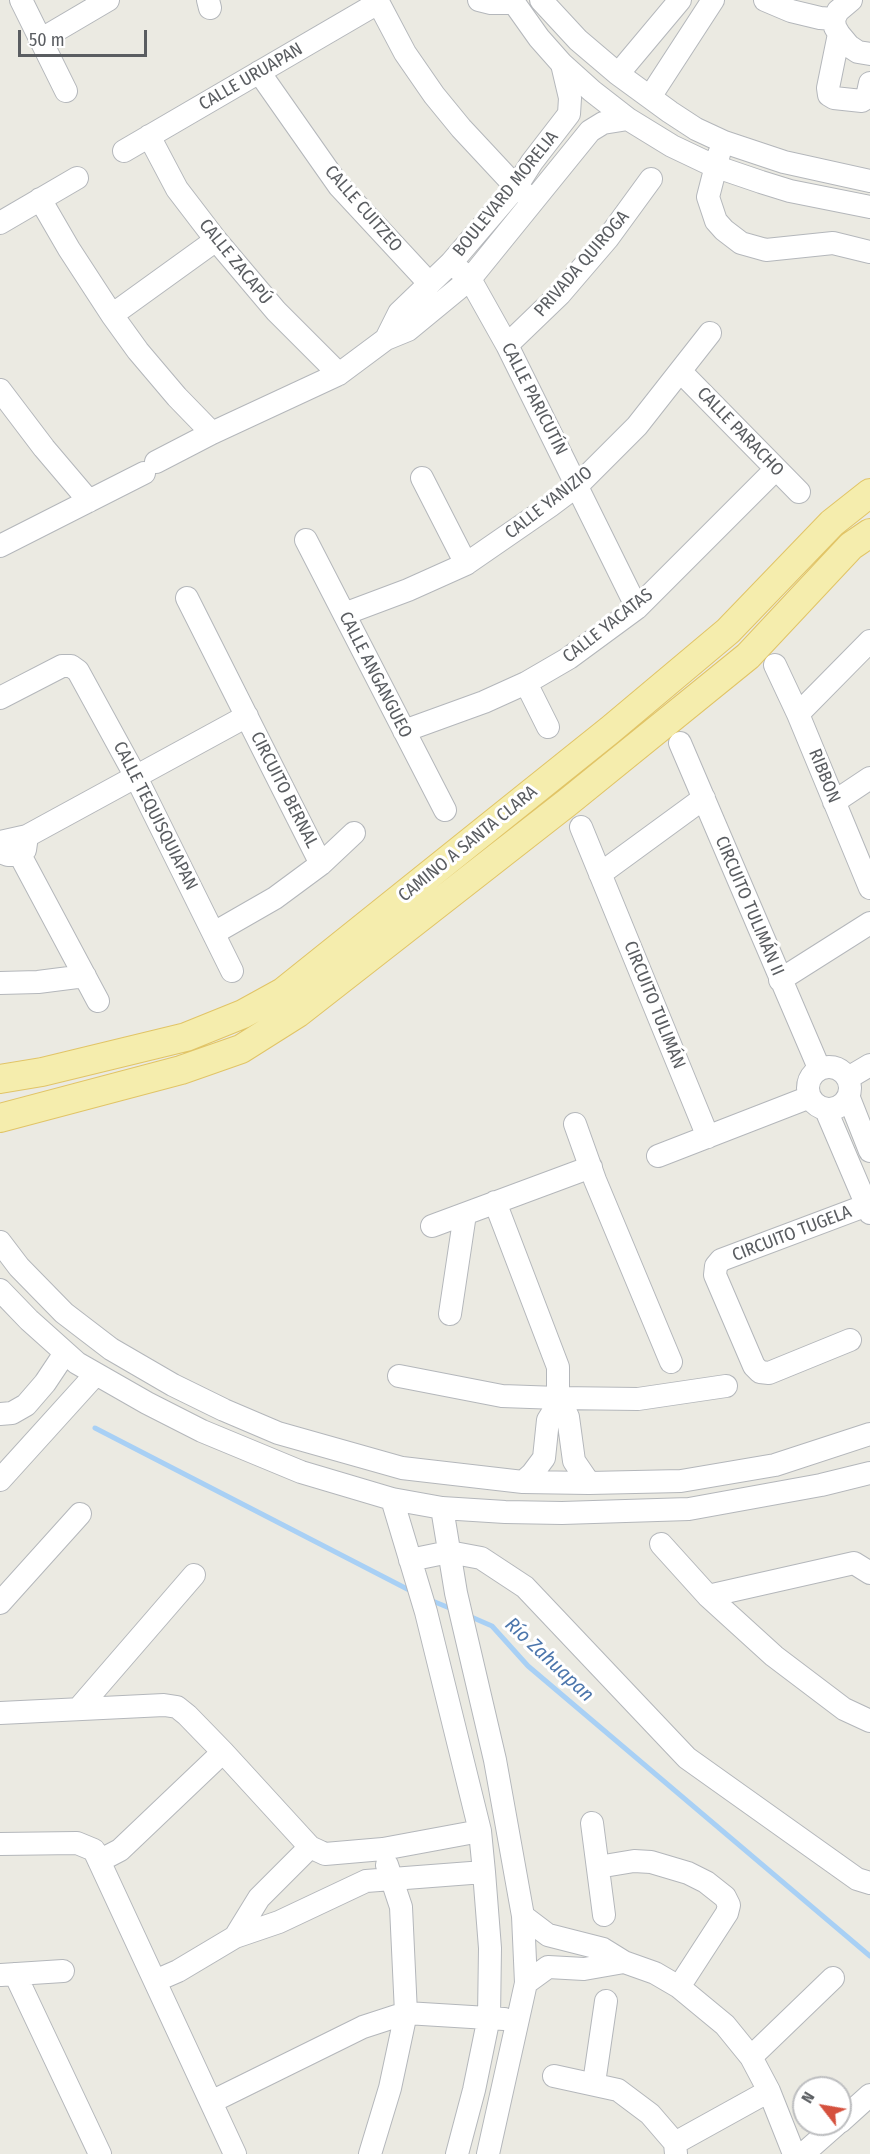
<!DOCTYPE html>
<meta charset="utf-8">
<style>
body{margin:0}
#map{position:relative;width:870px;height:2154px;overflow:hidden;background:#ebeae2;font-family:"Fira Sans Condensed",sans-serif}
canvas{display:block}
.north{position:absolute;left:792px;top:2076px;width:60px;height:60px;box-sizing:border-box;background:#fff;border:2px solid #bdbec0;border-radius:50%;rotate:301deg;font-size:16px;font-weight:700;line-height:24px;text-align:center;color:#5a5d61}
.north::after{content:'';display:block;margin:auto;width:21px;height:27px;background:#d5513e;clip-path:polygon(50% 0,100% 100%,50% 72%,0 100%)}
.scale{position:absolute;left:18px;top:30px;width:129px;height:27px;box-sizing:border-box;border:3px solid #5a5d61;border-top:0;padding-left:8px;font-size:18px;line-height:21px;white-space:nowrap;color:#5a5d61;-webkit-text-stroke:4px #fff;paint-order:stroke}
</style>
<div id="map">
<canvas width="870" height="2154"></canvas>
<div class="north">N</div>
<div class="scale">50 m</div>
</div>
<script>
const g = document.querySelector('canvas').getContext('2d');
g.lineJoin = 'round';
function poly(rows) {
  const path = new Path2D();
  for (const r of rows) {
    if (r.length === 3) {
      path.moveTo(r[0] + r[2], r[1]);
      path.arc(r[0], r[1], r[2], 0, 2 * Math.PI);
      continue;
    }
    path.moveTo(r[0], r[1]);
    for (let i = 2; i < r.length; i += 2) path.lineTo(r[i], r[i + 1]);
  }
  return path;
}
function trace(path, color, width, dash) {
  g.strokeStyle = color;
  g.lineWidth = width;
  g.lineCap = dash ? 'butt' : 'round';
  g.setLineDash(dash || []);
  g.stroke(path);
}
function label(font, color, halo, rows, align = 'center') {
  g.font = font + ' "Fira Sans Condensed",sans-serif';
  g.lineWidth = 6;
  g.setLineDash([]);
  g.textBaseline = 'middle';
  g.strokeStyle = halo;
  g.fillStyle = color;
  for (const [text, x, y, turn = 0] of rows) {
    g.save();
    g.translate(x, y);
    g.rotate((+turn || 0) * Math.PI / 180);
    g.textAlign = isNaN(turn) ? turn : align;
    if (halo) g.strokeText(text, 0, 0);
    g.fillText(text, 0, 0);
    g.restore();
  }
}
trace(poly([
 [95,1428,413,1592],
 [430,1600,452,1609],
 [469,1616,492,1626,528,1666,870,1956]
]), '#a8d0f5', 5);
const minor = poly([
 [21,0,66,91],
 [208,0,210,8],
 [377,0,405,53,434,95,461,128,516,187,528,196],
 [479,0,491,3,514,3],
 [512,0,539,38,562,64,592,91,628,119,672,146,714,166,761,182,790,191,870,207],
 [541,0,578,40,618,74,670,112,696,129,724,142,784,162,870,181],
 [765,0,791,11,820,18,834,19],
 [851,0,838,11,834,19,835,27,839,34,849,46,858,52,870,54],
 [839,34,828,88,829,95,834,98,862,101,867,97,870,83],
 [40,40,108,0],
 [259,72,339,186,429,283],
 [618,74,680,0],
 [650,97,713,0],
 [149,136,177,189,216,240,276,311,339,374],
 [124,151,378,3],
 [719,154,708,197,716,221,724,230,741,243,766,250,833,243,870,252],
 [40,199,69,249,112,315,138,351,177,397,212,433],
 [0,223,77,178],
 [451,263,470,279,507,345,637,608],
 [112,315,216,240],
 [386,339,399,313,451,263,516,187,532,162,569,114,570,98,562,64],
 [507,345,560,294,608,238,651,179],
 [681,372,799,492],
 [0,390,44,448,89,501],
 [156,462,212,433,339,374,386,339,408,330,470,279,590,131,603,123,628,119],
 [422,478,466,564],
 [306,540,445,810],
 [0,546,144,473],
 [187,598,321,864],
 [344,614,408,590,466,564,550,506,578,485,637,426,710,333],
 [775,665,798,714,870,888],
 [526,683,548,727],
 [0,698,62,666,71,666,78,671,136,777,232,971],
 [798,714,870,641],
 [404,731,484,702,526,683,569,658,637,608,776,469],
 [680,743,819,1068],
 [834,802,870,778],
 [581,827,708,1137],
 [27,836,247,716],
 [0,842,27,836,25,850,20,855,8,855,0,852],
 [20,855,98,1001],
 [600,874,704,798],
 [214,933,275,898,321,864,354,833],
 [780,980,870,923],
 [0,983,38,982,85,976],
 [829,1088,21],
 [848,1078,870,1065],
 [849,1098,870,1151],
 [826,1110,870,1213],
 [575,1124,595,1180,671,1362],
 [658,1156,810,1097],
 [495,1202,558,1367,558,1404,548,1420,544,1458,532,1474,523,1482],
 [432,1226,591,1167],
 [0,1242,19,1267,64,1313,111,1349,173,1385,224,1410,278,1433,402,1468,523,1482,589,1483,681,1481,775,1465,870,1434],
 [0,1290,29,1320,77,1363,147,1403,202,1431,301,1472,392,1499,442,1508,505,1512,562,1513,689,1509,821,1485,870,1473],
 [450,1314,465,1214],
 [850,1340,769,1373,760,1372,754,1366,715,1275,716,1266,721,1260,870,1204],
 [399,1376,502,1396,558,1398,638,1399,726,1386],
 [558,1404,564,1409,568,1417,574,1461,589,1483],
 [0,1414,12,1413,26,1405,45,1383,65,1353],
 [0,1480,95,1375],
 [392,1499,426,1612,480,1831,484,1872,490,1948,489,2017,474,2090,457,2154],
 [442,1508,456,1593,495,1760,523,1916,526,1983,488,2154],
 [661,1544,708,1596,774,1656,844,1709,870,1721],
 [410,1560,449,1552,481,1558,525,1587,687,1758,857,1879,870,1883],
 [708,1596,854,1563,870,1573],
 [0,1603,80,1514],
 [79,1708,194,1575],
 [0,1713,164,1705,177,1707,187,1715,223,1752,310,1847,325,1854,383,1849,480,1831],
 [592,1823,604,1915],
 [0,1844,77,1843,94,1850,235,2154],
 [99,1861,120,1850,223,1752],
 [598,1867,634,1861,651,1862,688,1873,706,1882,725,1897,729,1905,727,1913,679,1987],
 [523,1916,548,1935,603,1949,624,1962,655,1973,679,1987,725,2025,751,2057,769,2091,794,2154],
 [235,1937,259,1898,310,1847],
 [15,1974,100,2154],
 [1,1975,63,1971],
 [155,1981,178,1971,235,1937,279,1922,366,1881,484,1872],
 [526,1983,548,1967,584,1969,624,1962],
 [751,2057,833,1978],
 [554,2076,618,2090,650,2114,675,2143,676,2154],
 [594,2083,606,2001],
 [211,2102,363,2027,406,2013,504,2019],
 [840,2122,870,2095],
 [675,2143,769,2091],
 [370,2154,390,2088,406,2013,401,1907,387,1865],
 [803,2154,837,2124]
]);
const major = poly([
 [0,1079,42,1072,186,1037,243,1014,283,992,610,730,728,631,832,523,870,493],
 [0,1118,181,1070,241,1049,298,1013,568,802,748,656,851,546,870,533]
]);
trace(minor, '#b4b7bb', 24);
trace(major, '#e1c466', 30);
trace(minor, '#fff', 22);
trace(major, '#f5edad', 28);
label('18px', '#5a5d61', '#fff', [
 ["CALLE URUAPAN",251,77,-30],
 ["BOULEVARD MORELIA",506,194,-51],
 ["CALLE CUITZEO",363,209,49],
 ["CALLE ZACAPÚ",235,262,51],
 ["PRIVADA QUIROGA",582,264,-49],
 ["CALLE PARICUTÍN",534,399,63],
 ["CALLE PARACHO",740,432,46],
 ["CALLE YANIZIO",549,503,-38],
 ["CALLE YACATAS",608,626,-38],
 ["CALLE ANGANGUEO",375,675,63],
 ["RIBBON",824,776,68],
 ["CIRCUITO BERNAL",284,790,63],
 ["CALLE TEQUISQUIAPAN",155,816,63],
 ["CAMINO A SANTA CLARA",468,844,-39],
 ["CIRCUITO TULIMÁN II",749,906,67],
 ["CIRCUITO TULIMÁN",654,1005,68],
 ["CIRCUITO TUGELA",792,1234,-21]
]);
label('italic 20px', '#4c76ac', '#fff', [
 ["Río Zahuapan",549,1660,43]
]);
</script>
